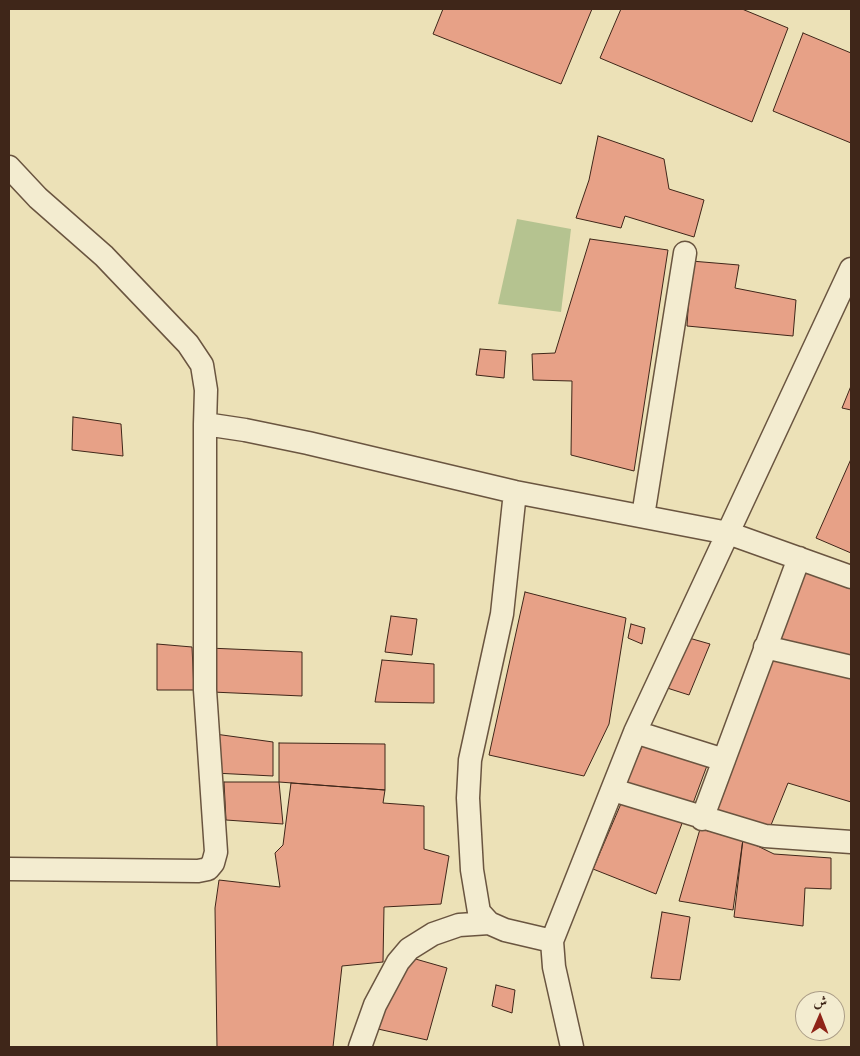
<!DOCTYPE html>
<meta charset="utf-8">
<style>
body{margin:0}
#map{position:relative;width:860px;height:1056px;overflow:hidden;background:#ece1b7;font-family:"IM FELL Great Primer",Amiri,serif}
canvas{display:block}
.frame{position:absolute;inset:0;border:10px solid #3f2619;pointer-events:none}
.north{position:absolute;left:795px;top:991px;width:50px;height:50px;box-sizing:border-box;background:#f3ecd0;border:1px solid #ab9d87;border-radius:50%;rotate:1deg;font-size:14px;font-weight:700;line-height:20px;text-align:center;color:#3f2619}
.north::after{content:'';display:block;margin:auto;width:18px;height:22px;background:#8f2418;clip-path:polygon(50% 0,100% 100%,50% 72%,0 100%)}
</style>
<div id="map">
<canvas width="860" height="1056"></canvas>
<div class="frame"></div>
<div class="north">ش</div>
</div>
<script>
const g = document.querySelector('canvas').getContext('2d');
g.lineJoin = 'round';
function paint(path, color) {
  g.fillStyle = color;
  g.fill(path, 'evenodd');
}
function poly(rows) {
  const path = new Path2D();
  for (const r of rows) {
    path.moveTo(r[0], r[1]);
    for (let i = 2; i < r.length; i += 2) path.lineTo(r[i], r[i + 1]);
  }
  return path;
}
function trace(path, color, width, dash) {
  g.strokeStyle = color;
  g.lineWidth = width;
  g.lineCap = dash ? 'butt' : 'round';
  g.setLineDash(dash || []);
  g.stroke(path);
}
paint(poly([
 [517,219,571,229,561,312,498,304]
]), '#b5c390');
const building = poly([
 [443,9,592,9,561,84,433,34,443,9],
 [621,9,742,9,788,28,752,122,600,58,621,9],
 [803,33,851,53,851,143,773,111,803,33],
 [598,136,664,159,669,189,704,200,694,237,625,216,621,228,576,218,589,180,598,136],
 [590,239,668,250,634,471,571,455,572,381,533,380,532,354,555,353,590,239],
 [691,261,739,265,735,288,796,300,793,336,687,326,691,261],
 [480,349,506,351,504,378,476,375,480,349],
 [851,386,851,410,842,408,851,386],
 [73,417,121,424,123,456,72,450,73,417],
 [851,459,851,553,816,538,851,459],
 [803,567,851,581,851,662,773,639,803,567],
 [525,592,626,618,609,724,584,776,489,755,525,592],
 [391,616,417,619,412,655,385,652,391,616],
 [631,624,645,628,642,644,628,638,631,624],
 [682,636,710,644,689,695,664,687,682,636],
 [157,644,192,647,194,690,157,690,157,644],
 [208,648,302,652,302,696,212,692,208,648],
 [382,660,434,664,434,703,375,702,382,660],
 [770,660,851,675,851,802,788,783,769,830,712,814,770,660],
 [215,734,273,742,273,776,214,773,215,734],
 [644,742,708,763,692,806,626,783,644,742],
 [279,743,385,744,385,790,279,782,279,743],
 [224,782,279,782,283,824,226,820,224,782],
 [291,783,385,790,383,803,424,806,424,849,449,856,441,904,384,907,383,962,342,966,333,1047,217,1047,215,908,219,880,280,887,275,853,283,845,291,783],
 [623,799,684,818,656,894,593,869,623,799],
 [700,829,743,839,733,910,679,901,700,829],
 [743,839,774,854,831,858,831,889,805,888,803,926,734,917,743,839],
 [662,912,690,917,680,980,651,978,662,912],
 [405,956,447,968,427,1040,378,1029,405,956],
 [496,985,515,990,512,1013,492,1006,496,985]
]);
paint(building, '#e7a187');
trace(building, '#3f2619', 1);
const minor = poly([
 [9,167,38,198,104,256,188,344,202,365,206,390,205,424,245,430,308,443,515,492,728,533,851,577],
 [515,492,502,614,470,760,468,798,472,870,479,912,489,923,505,930,552,941],
 [643,516,685,253],
 [765,647,851,667],
 [635,732,724,760],
 [613,790,765,836,851,842],
 [702,819,799,558],
 [9,869,198,871,208,869,213,863,216,852,205,690,205,424],
 [360,1047,375,1005,398,962,409,949,433,934,459,925,489,923],
 [572,1047,554,967,552,941,635,732,851,269]
]);
trace(minor, '#6a5540', 25);
trace(minor, '#f3ecd0', 22);
</script>
